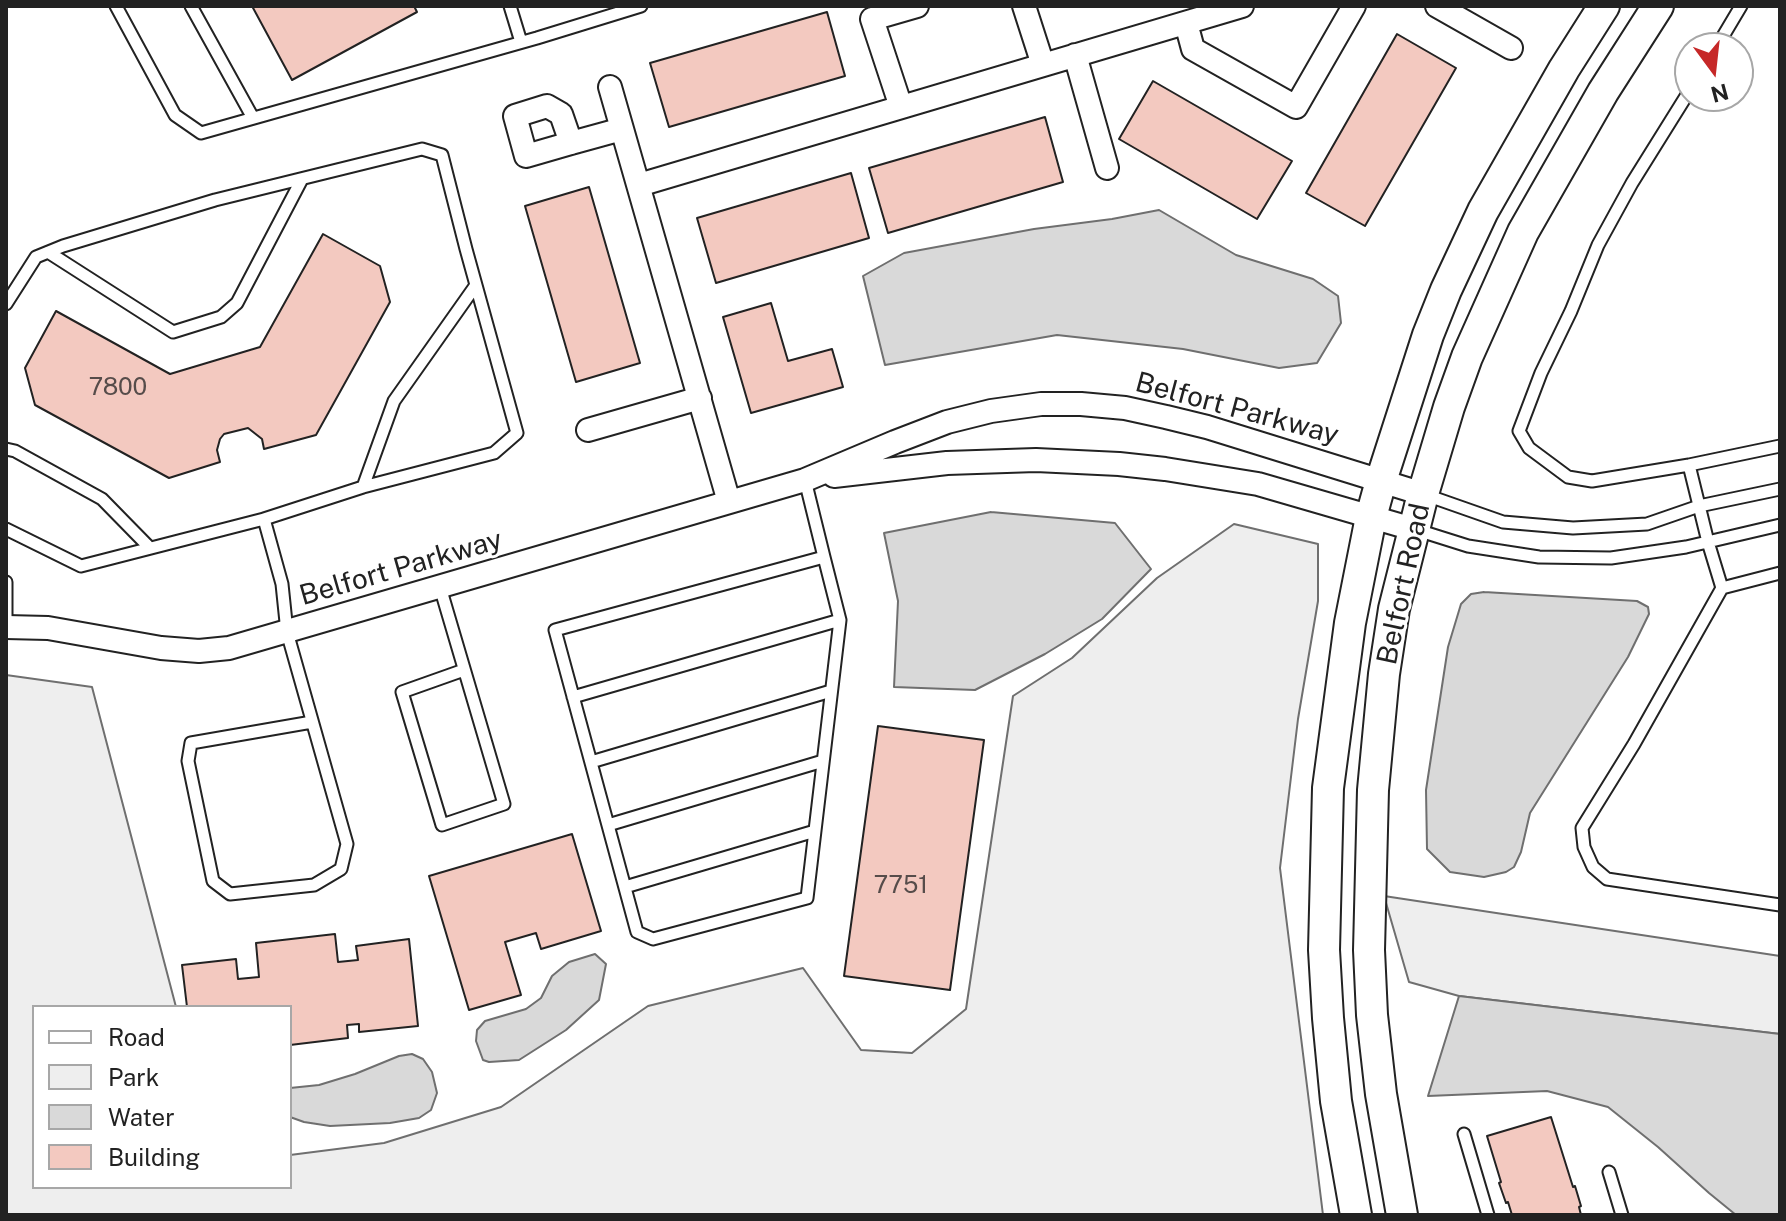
<!DOCTYPE html>
<style>
body{margin:0}
#map{position:relative;width:1786px;height:1221px;overflow:hidden;background:#fff;font-family:"Public Sans",sans-serif}
canvas{display:block}
.frame{position:absolute;inset:0;border:8px solid #222;pointer-events:none}
.legend{position:absolute;left:32px;top:1005px;width:260px;height:184px;box-sizing:border-box;background:#fff;border:2px solid #a7a7a7;margin:0;padding:10px 14px;list-style:none;font-size:24px;color:#222}
.legend li{display:flex;align-items:center;gap:16px;height:40px}
.legend b{width:40px;border:2px solid #a7a7a7}
.north{position:absolute;left:1674px;top:32px;width:80px;height:80px;box-sizing:border-box;background:#fff;border:2px solid #a7a7a7;border-radius:50%;rotate:165deg;font-size:22px;font-weight:700;line-height:32px;text-align:center;color:#222}
.north::after{content:'';display:block;margin:auto;width:28px;height:36px;background:#c62828;clip-path:polygon(50% 0,100% 100%,50% 72%,0 100%)}
</style>
<div id="map">
<canvas width="1786" height="1221"></canvas>
<div class="frame"></div>
<ul class="legend">
<li><b style="height:10px;background:#fff"></b>Road</li>
<li><b style="height:22px;background:#eee"></b>Park</li>
<li><b style="height:22px;background:#d9d9d9"></b>Water</li>
<li><b style="height:22px;background:#f3c9c0"></b>Building</li>
</ul>
<div class="north">N</div>
</div>
<script>
const g = document.querySelector('canvas').getContext('2d');
g.lineJoin = 'round';
function paint(path, color) {
  g.fillStyle = color;
  g.fill(path, 'evenodd');
}
function poly(rows) {
  const path = new Path2D();
  for (const r of rows) {
    path.moveTo(r[0], r[1]);
    for (let i = 2; i < r.length; i += 2) path.lineTo(r[i], r[i + 1]);
  }
  return path;
}
function trace(path, color, width, dash) {
  g.strokeStyle = color;
  g.lineWidth = width;
  g.lineCap = dash ? 'butt' : 'round';
  g.setLineDash(dash || []);
  g.stroke(path);
}
function label(font, color, halo, rows, align = 'center') {
  g.font = font + ' "Public Sans",sans-serif';
  g.lineWidth = 6;
  g.setLineDash([]);
  g.textBaseline = 'middle';
  g.strokeStyle = halo;
  g.fillStyle = color;
  for (const [text, x, y, turn = 0] of rows) {
    g.save();
    g.translate(x, y);
    g.rotate((+turn || 0) * Math.PI / 180);
    g.textAlign = isNaN(turn) ? turn : align;
    if (halo) g.strokeText(text, 0, 0);
    g.fillText(text, 0, 0);
    g.restore();
  }
}
const green = poly([
 [1234,524,1318,544,1318,601,1298,719,1280,868,1323,1215,6,1215,6,675,92,687,176,1007,34,1007,34,1187,290,1187,290,1155,384,1143,501,1107,648,1006,803,968,861,1050,912,1053,966,1009,1013,696,1072,658,1157,578,1234,524],
 [1384,896,1780,956,1780,1034,1459,996,1409,982,1384,896]
]);
paint(green, '#eee');
trace(green, '#6f6f6f', 2);
const water = poly([
 [1159,210,1236,255,1313,279,1338,296,1341,323,1317,363,1279,368,1183,349,1057,335,885,365,863,276,904,253,1034,229,1112,219,1159,210],
 [991,512,1115,523,1151,569,1102,619,1045,654,975,690,894,687,898,601,884,533,991,512],
 [1484,592,1637,601,1648,607,1649,614,1628,657,1530,813,1521,852,1514,867,1506,872,1484,877,1450,872,1427,849,1426,790,1448,647,1461,604,1471,594,1484,592],
 [595,954,606,964,599,1000,566,1030,519,1060,489,1062,483,1060,476,1041,477,1030,485,1021,526,1009,541,998,552,976,569,962,595,954],
 [1459,996,1780,1034,1780,1215,1736,1215,1709,1193,1658,1147,1608,1107,1547,1091,1428,1096,1459,996],
 [412,1054,423,1059,432,1072,437,1093,431,1110,419,1118,390,1123,330,1126,304,1122,290,1117,290,1088,319,1085,355,1074,399,1056,412,1054]
]);
paint(water, '#d9d9d9');
trace(water, '#6f6f6f', 2);
const building = poly([
 [252,6,414,6,417,12,292,80,252,6],
 [827,12,845,76,669,127,650,63,827,12],
 [1397,34,1456,68,1365,226,1306,193,1397,34],
 [1153,81,1292,161,1257,219,1119,139,1153,81],
 [1045,117,1063,182,888,233,869,168,1045,117],
 [851,173,869,238,716,283,697,218,851,173],
 [589,187,640,363,576,382,525,206,589,187],
 [323,234,380,266,390,302,316,435,264,449,262,439,248,428,224,434,220,439,217,450,220,462,169,478,35,405,25,368,56,311,170,374,260,347,323,234],
 [771,303,788,361,832,349,843,387,751,413,723,317,771,303],
 [878,726,984,740,950,990,844,976,878,726],
 [572,834,601,931,541,949,536,933,505,942,521,995,469,1010,429,876,572,834],
 [335,934,338,962,358,960,356,946,409,939,418,1026,359,1032,359,1024,347,1025,348,1038,290,1045,290,1007,187,1007,182,965,236,959,238,979,259,977,256,943,335,934],
 [1551,1117,1573,1187,1575,1186,1581,1206,1579,1207,1581,1215,1512,1215,1508,1202,1506,1203,1499,1183,1501,1182,1487,1136,1551,1117]
]);
paint(building, '#f3c9c0');
trace(building, '#222', 2);
const lane = poly([
 [116,6,175,115,201,133,537,38,641,6],
 [191,6,253,118],
 [510,6,521,42],
 [1716,48,1741,6],
 [1690,90,1632,183,1598,245,1571,311,1541,373,1519,431,1529,448,1568,477,1592,481,1689,465,1780,446],
 [48,252,173,332,221,317,237,303,302,179],
 [6,304,36,257,63,246,215,200,422,149,442,155,466,249,517,433,494,453,363,487,264,519,282,584,287,632,347,844,341,869,314,885,230,894,213,881,188,761,191,743,312,722],
 [6,449,15,451,102,499,149,547],
 [1689,465,1708,542,1722,588],
 [805,480,824,557,840,620,807,898,653,939,637,932,555,630,824,557],
 [363,487,394,401,476,285],
 [1426,495,1503,522,1573,528,1647,524,1699,506,1780,489],
 [6,529,81,566,264,519],
 [1414,529,1468,546,1539,557,1611,558,1686,547,1780,525],
 [1780,573,1722,588,1634,744,1582,828,1584,847,1593,867,1607,879,1780,905],
 [6,582,6,627],
 [440,587,504,804,442,825,402,692,464,670],
 [573,697,840,620],
 [591,762,831,691],
 [608,825,823,761],
 [625,887,815,831],
 [1464,1134,1488,1215],
 [1609,1172,1622,1215]
]);
const street = poly([
 [1024,6,1043,65],
 [1437,6,1511,48],
 [1186,23,1193,49,1296,107,1354,6],
 [1075,55,1107,168],
 [610,87,729,502],
 [901,107,872,19,917,6],
 [571,143,561,114,547,106,515,116,526,156,571,143,622,129],
 [639,185,1242,6],
 [588,430,700,398],
 [834,476,947,463,1036,460,1119,464,1165,469,1258,484,1413,529],
 [6,627,48,628,161,648,199,651,229,648,805,480,895,442,947,422,991,411,1041,404,1081,404,1125,408,1166,417,1207,427,1423,494]
]);
const secondary = poly([
 [1356,1215,1336,1101,1328,1018,1324,950,1328,788,1350,623,1371,517,1381,481,1428,335,1446,290,1483,211,1564,69,1604,6],
 [1402,1215,1381,1094,1372,1015,1369,950,1373,790,1384,674,1394,609,1423,494,1449,407,1467,357,1523,232,1603,92,1658,6]
]);
trace(lane, '#222', 15);
trace(street, '#222', 26);
trace(secondary, '#222', 34);
trace(lane, '#fff', 11);
trace(street, '#fff', 22);
trace(secondary, '#fff', 30);
label('24px', '#564c4a', null, [
 ["7800",118,388],
 ["7751",901,886]
]);
label('28px', '#222', '#fff', [
 ["Belfort Parkway",1237,409,15],
 ["Belfort Parkway",401,568,-16],
 ["Belfort Road",1404,584,-78]
]);
</script>
